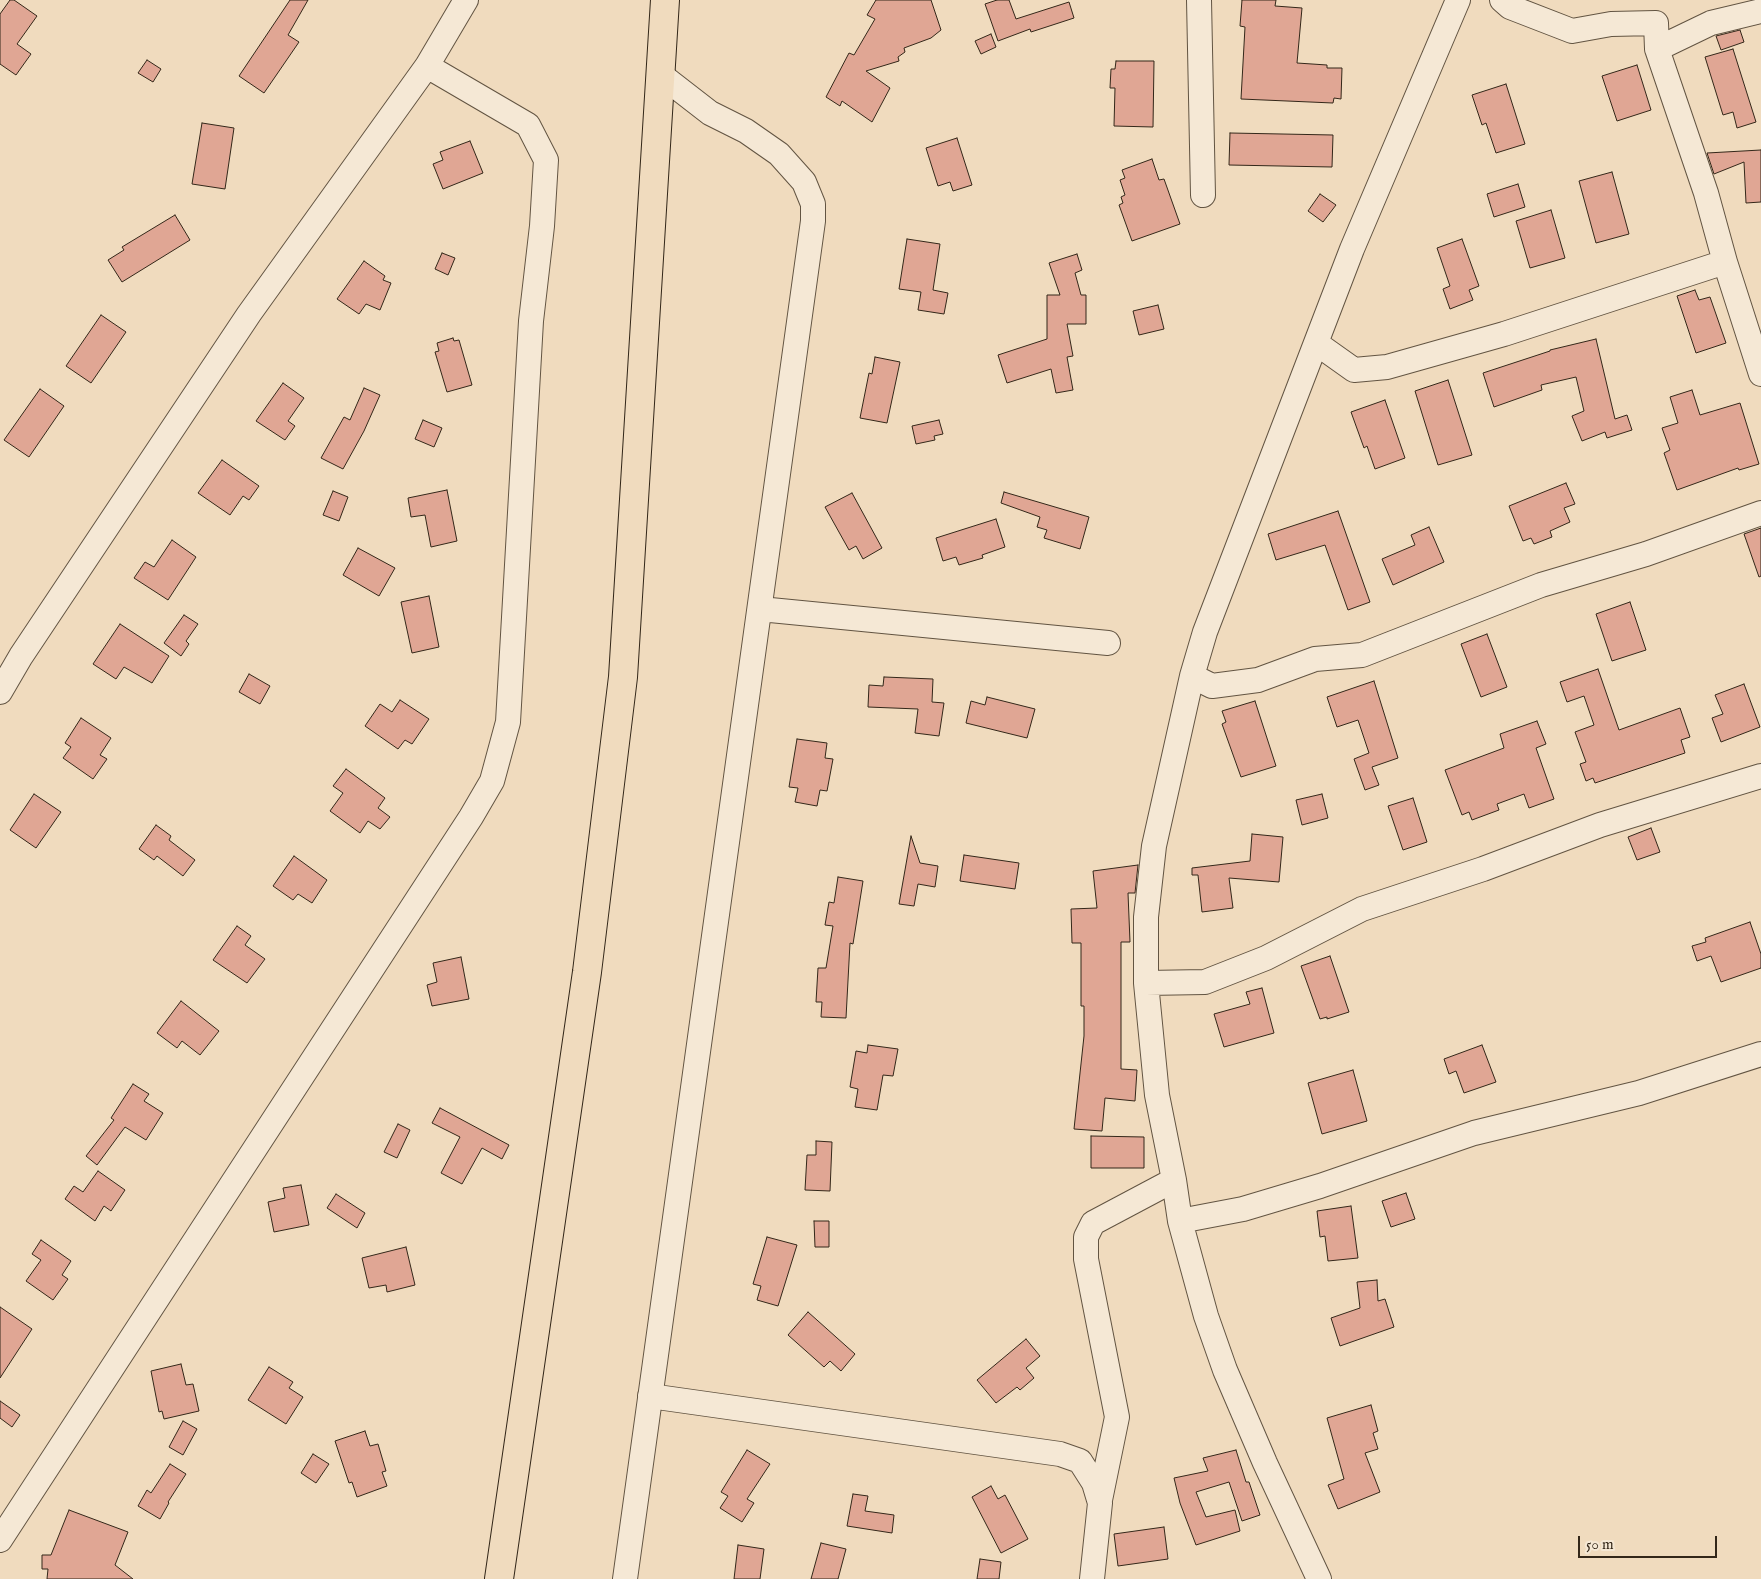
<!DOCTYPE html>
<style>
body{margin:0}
#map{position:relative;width:1761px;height:1579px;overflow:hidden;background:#f0dbbe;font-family:"IM FELL English",serif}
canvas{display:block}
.scale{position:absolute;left:1578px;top:1536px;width:139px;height:22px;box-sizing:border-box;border:2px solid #332719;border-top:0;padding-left:6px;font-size:15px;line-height:18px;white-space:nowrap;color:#332719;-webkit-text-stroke:4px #f5e8d5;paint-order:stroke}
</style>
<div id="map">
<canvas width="1761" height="1579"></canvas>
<div class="scale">50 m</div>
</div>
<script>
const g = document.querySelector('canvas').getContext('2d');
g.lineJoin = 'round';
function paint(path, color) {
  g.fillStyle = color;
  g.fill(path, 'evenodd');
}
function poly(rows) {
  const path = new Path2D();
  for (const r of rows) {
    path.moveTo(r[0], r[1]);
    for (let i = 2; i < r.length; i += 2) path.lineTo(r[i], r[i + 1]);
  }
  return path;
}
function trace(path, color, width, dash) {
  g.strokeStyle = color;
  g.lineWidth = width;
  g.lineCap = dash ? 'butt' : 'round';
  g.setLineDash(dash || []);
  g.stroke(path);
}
const building = poly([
 [10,0,14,0,37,16,17,44,31,54,16,75,0,64,0,14,10,0],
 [290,0,308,0,288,35,299,42,264,93,239,76,290,0],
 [876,0,931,0,941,30,931,38,904,48,905,52,898,57,899,61,866,71,890,88,872,122,842,101,840,106,826,97,849,53,854,55,875,19,867,15,876,0],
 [997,0,1009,0,1016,19,1069,2,1074,18,1031,32,1030,29,998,41,985,4,997,0],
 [1242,0,1276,0,1275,6,1302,8,1297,63,1327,65,1327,68,1342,68,1341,99,1334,98,1333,103,1241,99,1245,27,1240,26,1242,0],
 [1740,30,1744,42,1721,50,1716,36,1740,30],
 [991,34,996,47,981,54,975,41,991,34],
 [1733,49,1756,122,1737,128,1733,112,1723,115,1705,57,1733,49],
 [147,60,161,69,153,82,138,73,147,60],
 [1116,61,1154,61,1153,127,1114,126,1115,88,1110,88,1111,69,1115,69,1116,61],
 [1637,65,1651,110,1617,121,1602,76,1637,65],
 [1506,84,1525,144,1496,153,1486,123,1482,125,1472,95,1506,84],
 [202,123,234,128,225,189,192,184,202,123],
 [1230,133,1333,135,1332,167,1229,165,1230,133],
 [957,138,972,185,953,191,950,182,938,186,926,148,957,138],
 [470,141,483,173,443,189,433,164,443,160,440,152,470,141],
 [1761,150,1761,202,1746,203,1744,162,1714,174,1707,153,1761,150],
 [1152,159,1159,180,1164,179,1180,224,1132,241,1119,205,1123,203,1121,197,1125,195,1120,180,1125,178,1122,170,1152,159],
 [1612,172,1629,234,1596,243,1579,181,1612,172],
 [1518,184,1525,207,1494,217,1487,194,1518,184],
 [1320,194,1336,205,1323,222,1308,211,1320,194],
 [1551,210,1565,258,1530,268,1516,221,1551,210],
 [175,215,190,240,122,282,108,260,124,250,122,247,175,215],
 [907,239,940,244,933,290,948,293,944,314,918,310,921,292,899,289,907,239],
 [1462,239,1479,286,1469,290,1473,300,1450,309,1443,289,1450,286,1437,248,1462,239],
 [442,253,455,258,448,275,435,269,442,253],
 [1077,254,1082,270,1075,273,1081,295,1086,295,1086,324,1067,324,1073,356,1067,357,1073,390,1056,393,1051,369,1007,383,998,355,1047,339,1047,295,1060,295,1049,263,1077,254],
 [364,261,385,276,383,280,391,283,380,310,366,304,359,314,337,299,364,261],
 [1695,290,1699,300,1710,297,1726,343,1696,353,1677,296,1695,290],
 [1158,305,1164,329,1139,335,1133,311,1158,305],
 [101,315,126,332,91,383,66,366,101,315],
 [453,338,454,341,459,340,472,385,447,392,435,352,439,351,437,343,453,338],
 [1596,339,1615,419,1627,415,1632,430,1607,438,1605,432,1582,441,1572,416,1584,411,1576,377,1541,385,1542,390,1494,407,1483,373,1550,351,1550,350,1596,339],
 [875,357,900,362,887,423,860,418,869,373,872,374,875,357],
 [1448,380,1472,455,1438,465,1415,391,1448,380],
 [283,383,304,398,288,421,295,426,285,440,256,421,283,383],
 [364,388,380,395,364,431,343,469,321,458,344,417,350,420,364,388],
 [40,389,64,406,29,457,4,440,40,389],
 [1692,390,1700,415,1740,403,1759,464,1739,470,1738,468,1677,490,1664,453,1670,450,1662,428,1678,423,1670,397,1692,390],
 [1385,400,1405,458,1375,469,1367,446,1364,448,1351,412,1385,400],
 [423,420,442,428,434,447,415,439,423,420],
 [939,420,943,434,934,436,935,440,916,444,912,426,939,420],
 [222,460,259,486,249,500,243,496,230,515,198,493,222,460],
 [1566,483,1575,504,1564,508,1570,522,1550,531,1552,537,1534,544,1531,538,1523,541,1509,506,1566,483],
 [447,490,457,541,431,547,425,515,411,517,408,498,447,490],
 [333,491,348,497,339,521,323,515,333,491],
 [1004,492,1089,517,1080,549,1044,538,1047,530,1037,527,1040,517,1001,503,1004,492],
 [852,493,882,548,863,559,856,546,849,550,825,507,852,493],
 [1338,511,1370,602,1348,610,1325,545,1276,560,1268,534,1338,511],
 [996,519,1005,547,982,555,983,558,959,565,956,557,943,561,936,538,996,519],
 [1429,527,1444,562,1393,585,1382,559,1415,545,1411,535,1429,527],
 [1761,528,1761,576,1759,577,1744,534,1761,528],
 [172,540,196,557,168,600,134,578,145,562,154,567,172,540],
 [358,548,395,568,379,596,343,575,358,548],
 [429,596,439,647,412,653,401,602,429,596],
 [1630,602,1646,650,1612,661,1596,614,1630,602],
 [184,615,198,624,186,641,189,644,181,656,164,643,184,615],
 [120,624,169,656,152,683,124,667,116,679,93,664,120,624],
 [1487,634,1507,687,1481,697,1461,644,1487,634],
 [1598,669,1619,730,1680,708,1690,737,1681,740,1685,753,1595,783,1593,778,1586,781,1580,764,1586,762,1575,732,1594,725,1584,696,1567,702,1560,682,1598,669],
 [249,674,270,686,260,704,239,692,249,674],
 [884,677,933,679,932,702,944,703,939,736,915,733,918,709,868,707,869,685,883,686,884,677],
 [1374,681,1398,758,1372,767,1379,785,1365,790,1354,759,1369,753,1358,720,1337,727,1327,697,1374,681],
 [1744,684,1760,727,1721,742,1712,718,1723,714,1715,695,1744,684],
 [987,697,1035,709,1027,738,966,723,971,701,985,705,987,697],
 [400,700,429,719,412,744,405,740,398,749,365,726,380,704,392,712,400,700],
 [1255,701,1276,766,1241,777,1222,724,1226,722,1222,711,1255,701],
 [81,718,111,738,100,755,107,759,93,779,63,758,71,747,65,743,81,718],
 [1537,721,1546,744,1536,748,1554,799,1529,808,1524,794,1497,804,1499,810,1472,820,1469,812,1462,815,1445,770,1504,748,1500,734,1537,721],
 [797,739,827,743,825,758,833,759,827,791,820,790,817,806,795,802,798,788,789,787,797,739],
 [346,769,385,798,378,808,390,817,380,829,368,821,360,833,330,811,343,793,333,786,346,769],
 [34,794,61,812,36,848,10,830,34,794],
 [1322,794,1328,818,1302,825,1296,800,1322,794],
 [1413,798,1427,842,1403,850,1388,806,1413,798],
 [156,825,171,836,169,840,195,860,183,876,157,856,154,860,139,849,156,825],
 [1651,828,1660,852,1637,860,1628,837,1651,828],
 [1252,834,1283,837,1279,882,1229,878,1233,908,1202,912,1198,875,1192,875,1192,868,1250,861,1252,834],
 [911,836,920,863,938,866,935,887,918,884,914,906,899,904,911,836],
 [964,855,1019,863,1015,889,960,881,964,855],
 [294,856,327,880,312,903,298,894,293,900,273,886,294,856],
 [1138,865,1135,893,1128,893,1130,942,1121,942,1121,1069,1137,1070,1135,1101,1105,1098,1102,1131,1074,1129,1084,1036,1084,1006,1081,1006,1081,943,1072,943,1071,909,1097,908,1093,871,1138,865],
 [838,877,863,881,853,944,850,943,846,1018,821,1017,822,1002,816,1002,818,968,826,968,833,926,825,925,829,902,834,903,838,877],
 [1750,922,1761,954,1761,968,1721,982,1711,956,1697,961,1692,946,1706,942,1705,938,1750,922],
 [237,926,251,936,245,945,265,959,247,983,213,960,237,926],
 [1330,956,1349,1012,1327,1019,1327,1017,1320,1019,1301,966,1330,956],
 [461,957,469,999,432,1006,427,985,437,982,433,963,461,957],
 [1262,988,1274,1033,1224,1047,1214,1014,1250,1004,1246,992,1262,988],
 [181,1001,219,1031,200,1055,182,1041,177,1048,157,1033,181,1001],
 [868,1045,898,1049,893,1076,883,1075,877,1110,855,1107,858,1089,850,1087,856,1051,867,1053,868,1045],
 [1482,1045,1496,1082,1464,1093,1456,1071,1449,1074,1444,1059,1482,1045],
 [1353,1070,1367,1121,1322,1134,1308,1083,1353,1070],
 [133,1084,149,1094,144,1101,163,1113,146,1140,125,1127,97,1165,86,1156,114,1120,111,1118,133,1084],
 [440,1108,509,1145,502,1159,482,1148,462,1184,441,1173,460,1137,432,1123,440,1108],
 [398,1124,410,1130,397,1158,384,1152,398,1124],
 [1091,1136,1144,1137,1144,1168,1091,1168,1091,1136],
 [816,1141,832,1142,830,1191,805,1190,807,1155,816,1155,816,1141],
 [98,1171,125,1190,111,1211,104,1206,95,1221,65,1199,74,1186,83,1192,98,1171],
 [301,1185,309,1225,274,1232,268,1202,285,1198,283,1188,301,1185],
 [1406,1193,1415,1219,1391,1227,1382,1201,1406,1193],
 [336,1194,365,1213,357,1228,327,1208,336,1194],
 [1351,1206,1358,1258,1328,1261,1325,1236,1320,1237,1317,1211,1351,1206],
 [814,1221,829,1221,829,1247,815,1247,814,1221],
 [767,1237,797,1245,778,1306,757,1300,761,1286,753,1284,767,1237],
 [41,1240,71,1261,62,1275,68,1279,53,1300,26,1281,41,1260,32,1254,41,1240],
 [406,1247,415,1285,387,1292,386,1285,369,1288,362,1258,406,1247],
 [1377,1280,1378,1301,1385,1299,1394,1327,1340,1346,1331,1318,1360,1308,1357,1282,1377,1280],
 [0,1307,32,1329,0,1378,0,1307],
 [808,1312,855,1354,841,1371,830,1361,824,1367,788,1335,808,1312],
 [1026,1339,1040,1356,1026,1368,1034,1378,1020,1390,1017,1387,996,1403,977,1380,1026,1339],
 [181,1364,186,1385,193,1384,199,1411,164,1419,162,1411,159,1412,151,1371,181,1364],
 [269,1367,293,1382,289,1388,303,1397,286,1424,248,1400,269,1367],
 [0,1401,20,1415,12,1427,0,1418,0,1401],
 [1371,1405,1378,1431,1373,1433,1378,1449,1365,1453,1380,1492,1338,1509,1328,1485,1344,1479,1327,1418,1371,1405],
 [183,1421,197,1429,183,1455,169,1447,183,1421],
 [365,1431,370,1446,378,1444,386,1471,382,1472,387,1486,357,1497,352,1482,349,1483,335,1441,365,1431],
 [747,1450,770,1464,747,1499,754,1503,742,1522,720,1508,728,1496,721,1492,747,1450],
 [1236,1450,1246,1482,1249,1482,1260,1515,1242,1521,1229,1482,1196,1492,1206,1517,1235,1510,1240,1531,1196,1545,1180,1503,1174,1478,1208,1471,1203,1458,1236,1450],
 [313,1454,329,1464,316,1483,301,1473,313,1454],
 [170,1464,186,1474,168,1502,169,1503,160,1519,138,1506,147,1490,151,1493,170,1464],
 [991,1486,998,1499,1005,1495,1028,1539,1001,1553,972,1497,991,1486],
 [853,1494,868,1496,865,1511,894,1515,892,1533,847,1526,853,1494],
 [69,1510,128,1532,115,1565,133,1579,47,1579,48,1569,42,1569,42,1555,51,1555,69,1510],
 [1164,1527,1168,1559,1118,1566,1114,1534,1164,1527],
 [821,1543,846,1549,838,1579,811,1579,821,1543],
 [738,1545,764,1549,760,1579,734,1579,738,1545],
 [980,1559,1001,1562,999,1579,977,1579,980,1559]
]);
paint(building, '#e0a694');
trace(building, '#332719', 1);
const minor = poly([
 [1199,0,1203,195],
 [1502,0,1510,7,1572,31,1611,24,1656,23,1657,49,1706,193,1725,262,1761,374],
 [1657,49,1711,23,1761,11],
 [1316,343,1354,370,1387,367,1504,334,1725,262],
 [760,609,1108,643],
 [1192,676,1212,686,1258,680,1315,659,1362,655,1541,585,1646,554,1761,513],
 [0,692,21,656,249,314,427,66,466,0],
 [1146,983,1205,982,1266,958,1362,909,1483,869,1600,825,1761,776],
 [1180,1221,1243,1209,1320,1186,1474,1133,1639,1093,1761,1054],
 [650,1396,1060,1454,1080,1461,1094,1483,1100,1503,1092,1579],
 [1100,1500,1117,1417,1086,1259,1086,1237,1093,1223,1174,1180],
 [0,1540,471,817,492,781,508,722,531,321,542,226,546,160,528,125,427,66],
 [625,1579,813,221,813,204,804,182,779,154,746,131,710,113,661,75],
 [1319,1579,1265,1463,1225,1370,1206,1316,1180,1221,1174,1180,1157,1095,1146,983,1146,917,1154,846,1192,676,1205,632,1352,249,1458,0]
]);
const major = poly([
 [499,1579,587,972,623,677,665,0]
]);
trace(minor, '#625442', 26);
trace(major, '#332719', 30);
trace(minor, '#f5e8d5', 24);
trace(major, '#f0dbbe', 28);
</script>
